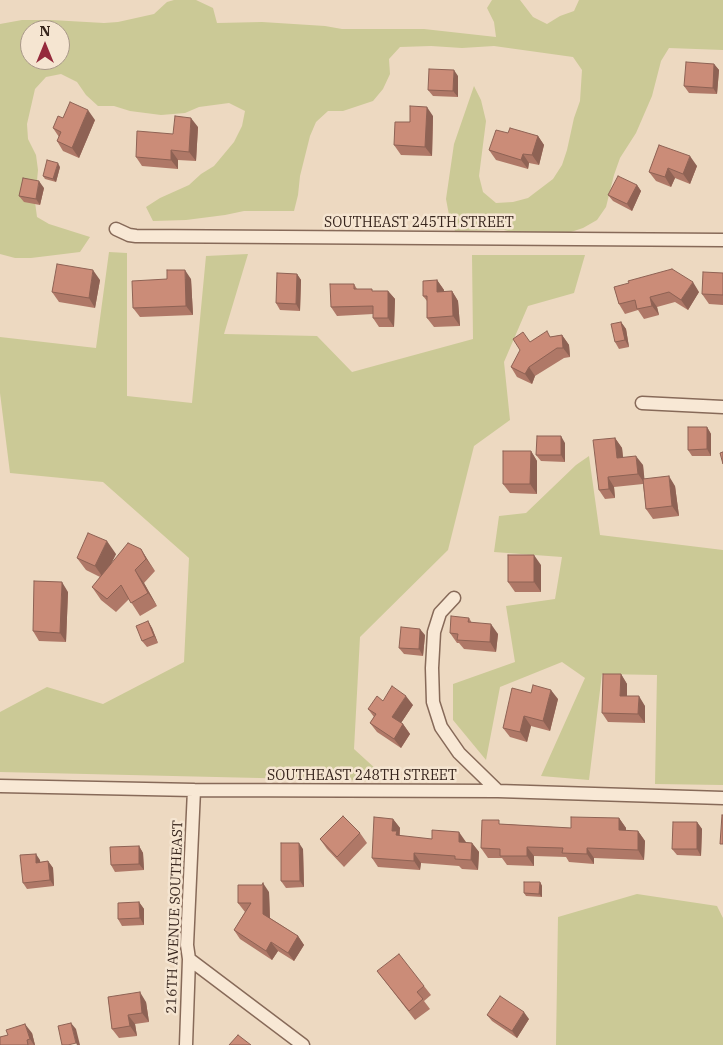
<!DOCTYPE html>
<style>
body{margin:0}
#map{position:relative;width:723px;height:1045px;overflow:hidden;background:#edd9c1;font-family:"IBM Plex Serif",serif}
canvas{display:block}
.north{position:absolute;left:20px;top:20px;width:50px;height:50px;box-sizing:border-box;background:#f5e5d1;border:1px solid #a99889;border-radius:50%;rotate:0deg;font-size:14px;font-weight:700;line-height:20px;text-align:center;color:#37251d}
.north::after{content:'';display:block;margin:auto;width:18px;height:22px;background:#952a3c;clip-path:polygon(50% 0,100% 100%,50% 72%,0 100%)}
</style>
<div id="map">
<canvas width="723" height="1045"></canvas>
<div class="north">N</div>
</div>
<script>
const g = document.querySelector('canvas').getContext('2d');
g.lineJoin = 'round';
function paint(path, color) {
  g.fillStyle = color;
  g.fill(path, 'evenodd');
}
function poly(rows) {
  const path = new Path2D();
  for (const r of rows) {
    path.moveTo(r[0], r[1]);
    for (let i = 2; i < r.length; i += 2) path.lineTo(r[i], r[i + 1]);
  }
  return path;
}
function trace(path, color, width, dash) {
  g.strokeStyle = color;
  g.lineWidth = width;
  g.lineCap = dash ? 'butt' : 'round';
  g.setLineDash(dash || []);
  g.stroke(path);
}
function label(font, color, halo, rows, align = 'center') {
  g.font = font + ' "IBM Plex Serif",serif';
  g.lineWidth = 5;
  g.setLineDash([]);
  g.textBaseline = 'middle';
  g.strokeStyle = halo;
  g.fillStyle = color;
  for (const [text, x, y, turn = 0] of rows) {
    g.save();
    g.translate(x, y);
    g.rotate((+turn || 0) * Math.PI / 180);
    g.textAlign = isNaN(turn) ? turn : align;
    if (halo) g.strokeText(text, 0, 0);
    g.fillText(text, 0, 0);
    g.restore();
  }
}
paint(poly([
 [174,0,196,0,213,8,217,23,262,22,325,26,342,29,424,29,496,37,494,22,487,8,492,0,520,0,533,17,547,24,560,16,574,11,579,0,723,0,723,50,669,48,661,61,652,96,636,133,620,158,614,175,606,207,597,220,583,228,568,233,552,234,521,234,504,230,455,231,449,215,446,199,454,144,474,86,481,100,486,121,479,176,483,192,496,203,513,202,528,198,553,179,562,165,567,150,574,118,580,101,582,70,573,57,494,46,462,48,431,46,400,47,389,59,390,74,383,89,373,101,343,111,328,111,316,122,310,136,300,176,298,195,294,211,244,211,225,215,186,220,153,221,146,207,160,198,189,185,201,174,214,166,234,142,242,126,245,111,229,103,199,107,185,113,161,115,130,111,114,106,98,106,86,95,77,82,61,74,46,77,35,89,27,124,28,139,36,155,38,170,35,202,37,217,49,224,90,237,80,252,31,258,15,258,0,254,0,24,22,20,51,20,104,23,118,22,154,14,167,2],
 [30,30,60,30,60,60,30,60],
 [109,252,127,253,127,396,192,403,206,256,248,254,224,334,317,336,352,372,473,339,472,255,585,255,574,293,528,306,504,362,510,420,474,446,448,550,360,637,354,749,389,781,0,772,0,712,47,687,103,704,184,662,189,558,103,482,10,473,0,393,0,337,96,348],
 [589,456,600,535,723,550,723,785,655,784,657,675,602,674,589,780,541,776,585,678,562,662,500,687,486,760,453,720,453,684,515,662,506,606,555,599,562,557,494,552,499,516,526,513,576,465],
 [637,894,717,906,723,918,723,1045,556,1045,558,917]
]), '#cbc996');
const minor = poly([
 [116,229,129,235,136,236,723,240],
 [642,403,723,407],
 [454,598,440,613,434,632,432,668,433,702,441,727,459,753,498,791],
 [0,786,194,790,498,791,723,798],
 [189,959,303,1045],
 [186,1045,189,959,187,945,194,790]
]);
trace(minor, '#876a59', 15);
trace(minor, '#f8e8d5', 12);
paint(poly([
 [714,64,719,70,717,94,689,93,684,86],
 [458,76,458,97,433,96,428,90],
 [433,116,432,156,401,155,394,145,410,122],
 [63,118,95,120,79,158,63,151,57,141,59,137,53,128],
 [198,127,196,161,178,160,178,169,142,166,136,157,173,134],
 [508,133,538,136,544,145,539,165,529,163,528,169,496,160,489,150],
 [659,145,697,166,690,184,675,178,671,187,656,181,649,172],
 [60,167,56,182,45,179,43,176],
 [637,185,641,191,632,211,613,201,608,195],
 [44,188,40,205,24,202,19,196],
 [723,273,723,305,709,304,702,294],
 [297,274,301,280,300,311,280,310,276,303],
 [167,279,191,279,193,315,140,317,133,308],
 [100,280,95,308,59,302,52,292],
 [437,280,444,290,444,292,452,291,458,301,460,326,434,327,427,318,427,301,423,296],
 [354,284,357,289,373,291,388,291,395,299,394,327,379,327,373,318,373,314,337,316,331,307],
 [614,287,699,292,688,310,675,302,657,307,659,315,644,319,638,310,625,314,619,304],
 [621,322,626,329,629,347,619,349,615,342],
 [562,335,569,345,570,357,564,358,535,376,532,384,517,377,511,367,530,342,550,337],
 [707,427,711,434,711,456,692,456,688,450],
 [615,438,622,448,623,457,643,465,644,479,675,486,679,516,653,519,646,509,643,484,614,487,615,498,605,499,599,490],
 [565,443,565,462,541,461,536,455],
 [531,451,537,461,537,494,510,493,503,484],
 [141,549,149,562,155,571,144,583,157,606,140,616,129,599,116,612,101,600,92,587,100,577,86,570,77,558,116,554,110,565],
 [541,565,541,592,515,592,508,582],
 [68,592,66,642,39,641,33,631],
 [469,618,472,623,498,634,496,652,464,649,459,643,457,643,450,633],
 [148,621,152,628,158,643,147,647,142,641],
 [425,635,423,656,404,654,399,648],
 [621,674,627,684,627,696,645,706,645,723,608,722,602,713],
 [531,693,558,699,550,731,531,726,527,742,510,737,503,728],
 [383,701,413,705,401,723,403,724,410,734,401,748,377,732,370,723,374,717,368,709],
 [619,818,626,828,626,831,638,831,645,841,644,860,594,858,594,864,569,862,566,857,534,856,534,866,507,865,502,858,488,858,481,848,502,824,571,828],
 [393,819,400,828,400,836,472,843,479,852,478,870,462,869,459,866,421,863,420,870,378,867,372,858],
 [697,822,702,829,701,856,677,855,672,849],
 [360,833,367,843,344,867,327,849,320,839],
 [139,846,143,853,144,870,115,872,111,865],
 [303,849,304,887,286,888,281,881],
 [40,860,40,862,48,861,53,868,54,886,27,889,23,883],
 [540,882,542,886,542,897,526,896,524,893],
 [269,892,270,918,298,936,304,945,294,961,278,951,272,960,240,939,234,930,245,912,238,903],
 [139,902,144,909,144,925,122,926,118,919],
 [377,971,424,986,431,995,424,1001,430,1009,415,1020],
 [108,997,146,1002,149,1022,135,1024,137,1036,119,1038,112,1029],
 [487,1015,529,1019,517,1038,492,1021],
 [32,1033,35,1045,0,1045]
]), '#af7867');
paint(poly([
 [714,64,719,70,717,94,713,88],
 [454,70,458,76,458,97,453,91],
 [427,107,433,116,432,156,425,147],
 [88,110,95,120,79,158,72,148],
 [191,118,198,127,196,161,189,152],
 [538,136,544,145,539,165,532,155],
 [171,150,178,160,178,169,171,160],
 [523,154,529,163,528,169,521,160],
 [690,156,697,166,690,184,683,174],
 [58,163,60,167,56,182,53,179],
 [668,168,675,178,671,187,665,177],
 [39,181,44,188,40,205,36,199],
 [637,185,641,191,632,211,627,204],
 [93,270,100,280,95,308,89,298],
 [185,270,191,279,193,315,186,306],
 [297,274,301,280,300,311,296,304],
 [437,280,444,290,444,302,437,292],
 [693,282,699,292,688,310,681,300],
 [388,291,395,299,394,327,388,318],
 [452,291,458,301,460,326,453,316],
 [650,297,657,307,659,315,652,306],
 [621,322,626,329,629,347,625,340],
 [562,335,569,345,570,357,563,348],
 [529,367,535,376,532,384,525,374],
 [707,427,711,434,711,456,707,449],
 [561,436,565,443,565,462,561,455],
 [615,438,622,448,624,467,617,458],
 [531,451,537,461,537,494,530,484],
 [636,456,643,465,645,484,638,474],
 [669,476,675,486,679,516,672,506],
 [608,477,614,487,615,498,609,489],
 [107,541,116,554,104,579,95,566],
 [141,549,149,562,155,571,146,559],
 [534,555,541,565,541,592,534,582],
 [135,570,144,583,157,606,148,593],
 [62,582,68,592,66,642,60,633],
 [148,621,152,628,158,643,154,636],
 [491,624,498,634,496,652,490,642],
 [420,629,425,635,423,656,419,649],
 [621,674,627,684,627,705,620,696],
 [551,690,558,699,550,731,543,721],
 [406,696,413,705,399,726,392,717],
 [639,696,645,706,645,723,638,714],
 [524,716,531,726,527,742,520,732],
 [403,724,410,734,401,748,394,739],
 [619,818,626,828,625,840,619,830],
 [393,819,400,828,399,835,403,841,392,831],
 [697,822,702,829,701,856,697,849],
 [638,831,645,841,644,860,638,850],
 [459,832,466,842,459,842],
 [299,843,303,849,304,887,300,881],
 [472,843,479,852,478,870,471,860],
 [139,846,143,853,144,870,139,864],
 [527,847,534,856,534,866,527,856],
 [587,848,594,858,594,864,587,854],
 [414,853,421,863,420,870,414,861],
 [36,854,40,860,41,869,36,863],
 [48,861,53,868,54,886,50,880],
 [540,882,542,886,542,897,539,894],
 [263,883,269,892,270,922,263,914],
 [139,902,144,909,144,925,140,918],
 [298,936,304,945,294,961,288,953],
 [271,942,278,951,272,960,266,951],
 [140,992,146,1002,149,1022,142,1013],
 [524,1012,529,1019,517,1038,512,1031],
 [128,1015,135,1024,137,1036,130,1026],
 [71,1023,76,1029,80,1045,77,1045,76,1043],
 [25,1024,32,1033,35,1045,34,1045,30,1039]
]), '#8e6254');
const building = poly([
 [686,62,714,64,713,88,684,86,686,62],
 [429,69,454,70,453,91,428,90,429,69],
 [70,102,88,110,72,148,57,141,61,132,53,128,58,116,63,118,70,102],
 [410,106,427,107,425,147,394,145,395,122,410,122,410,106],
 [175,116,191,118,189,152,171,150,171,160,136,157,137,131,173,134,175,116],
 [510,128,538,136,532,155,523,154,521,160,489,150,496,130,508,133,510,128],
 [659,145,690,156,683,174,668,168,665,177,649,172,659,145],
 [47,160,58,163,53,179,43,176,47,160],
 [618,176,637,185,627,204,608,195,618,176],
 [23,178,39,181,36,199,19,196,23,178],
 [57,264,93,270,89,298,52,292,57,264],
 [672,269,693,282,681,300,669,292,650,297,652,306,637,309,635,300,619,304,614,287,629,283,628,281,672,269],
 [167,270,185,270,186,306,133,308,132,281,167,279,167,270],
 [703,272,723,273,723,295,702,294,703,272],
 [277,273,297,274,296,304,276,303,277,273],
 [437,280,437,292,452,291,453,316,427,318,427,296,423,296,423,281,437,280],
 [330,284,354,284,354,289,372,289,372,291,388,291,388,318,373,318,373,306,331,307,330,284],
 [621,322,625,340,615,342,611,324,621,322],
 [547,331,550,337,562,335,563,348,557,348,529,367,525,374,511,367,520,350,513,339,523,332,530,342,547,331],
 [688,427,707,427,707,449,688,450,688,427],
 [537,436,561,436,561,455,536,455,537,436],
 [615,438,617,458,636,456,638,474,608,477,609,489,599,490,593,440,615,438],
 [503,451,531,451,530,484,503,484,503,451],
 [723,452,723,464,720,453,723,452],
 [669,476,672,506,646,509,643,479,669,476],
 [88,533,107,541,95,566,77,558,88,533],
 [128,543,141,549,146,559,135,570,148,593,131,603,121,585,107,599,92,587,128,543],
 [508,555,534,555,534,582,508,582,508,555],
 [34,581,62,582,60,633,33,631,34,581],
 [451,616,469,618,468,622,491,624,490,642,457,640,458,634,450,633,451,616],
 [148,621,154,636,142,641,136,626,148,621],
 [401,627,420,629,419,649,399,648,401,627],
 [603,674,621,674,620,696,639,696,638,714,602,713,603,674],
 [533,685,551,690,543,721,524,716,520,732,503,728,512,688,531,693,533,685],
 [392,686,406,696,392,717,403,724,394,739,370,723,376,714,368,709,377,696,383,701,392,686],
 [722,815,723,815,723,844,720,844,722,815],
 [343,816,360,833,337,857,320,839,343,816],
 [374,817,393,819,392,831,397,831,396,835,432,839,432,830,459,832,459,842,472,843,471,860,455,859,455,856,414,853,414,861,372,858,374,817],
 [571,817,619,818,619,830,638,831,638,850,587,848,587,854,562,853,563,848,527,847,527,856,500,856,500,849,481,848,482,820,499,820,499,824,571,828,571,817],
 [673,822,697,822,697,849,672,849,673,822],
 [281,843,299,843,300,881,281,881,281,843],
 [139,846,139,864,111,865,110,847,139,846],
 [36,854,36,863,48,861,50,880,23,883,20,855,36,854],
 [524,882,540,882,539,894,524,893,524,882],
 [263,883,263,914,298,936,288,953,271,942,266,951,234,930,251,903,238,903,238,885,262,885,263,883],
 [139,902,140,918,118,919,118,903,139,902],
 [399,954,424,986,417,992,423,999,409,1011,377,971,399,954],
 [140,992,142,1013,128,1015,130,1026,112,1029,108,997,140,992],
 [500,996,524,1012,512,1031,487,1015,500,996],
 [71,1023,76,1043,68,1045,62,1045,58,1026,71,1023],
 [25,1024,30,1039,27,1040,28,1045,0,1045,0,1037,8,1035,6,1030,25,1024],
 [238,1035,251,1045,229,1045,238,1035]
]);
paint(building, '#cb8c78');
trace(building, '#8e6254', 1);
label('14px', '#37251d', '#f5e5d1', [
 ["SOUTHEAST 245TH STREET",419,223],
 ["SOUTHEAST 248TH STREET",362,776],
 ["216TH AVENUE SOUTHEAST",175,917,-88]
]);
</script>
